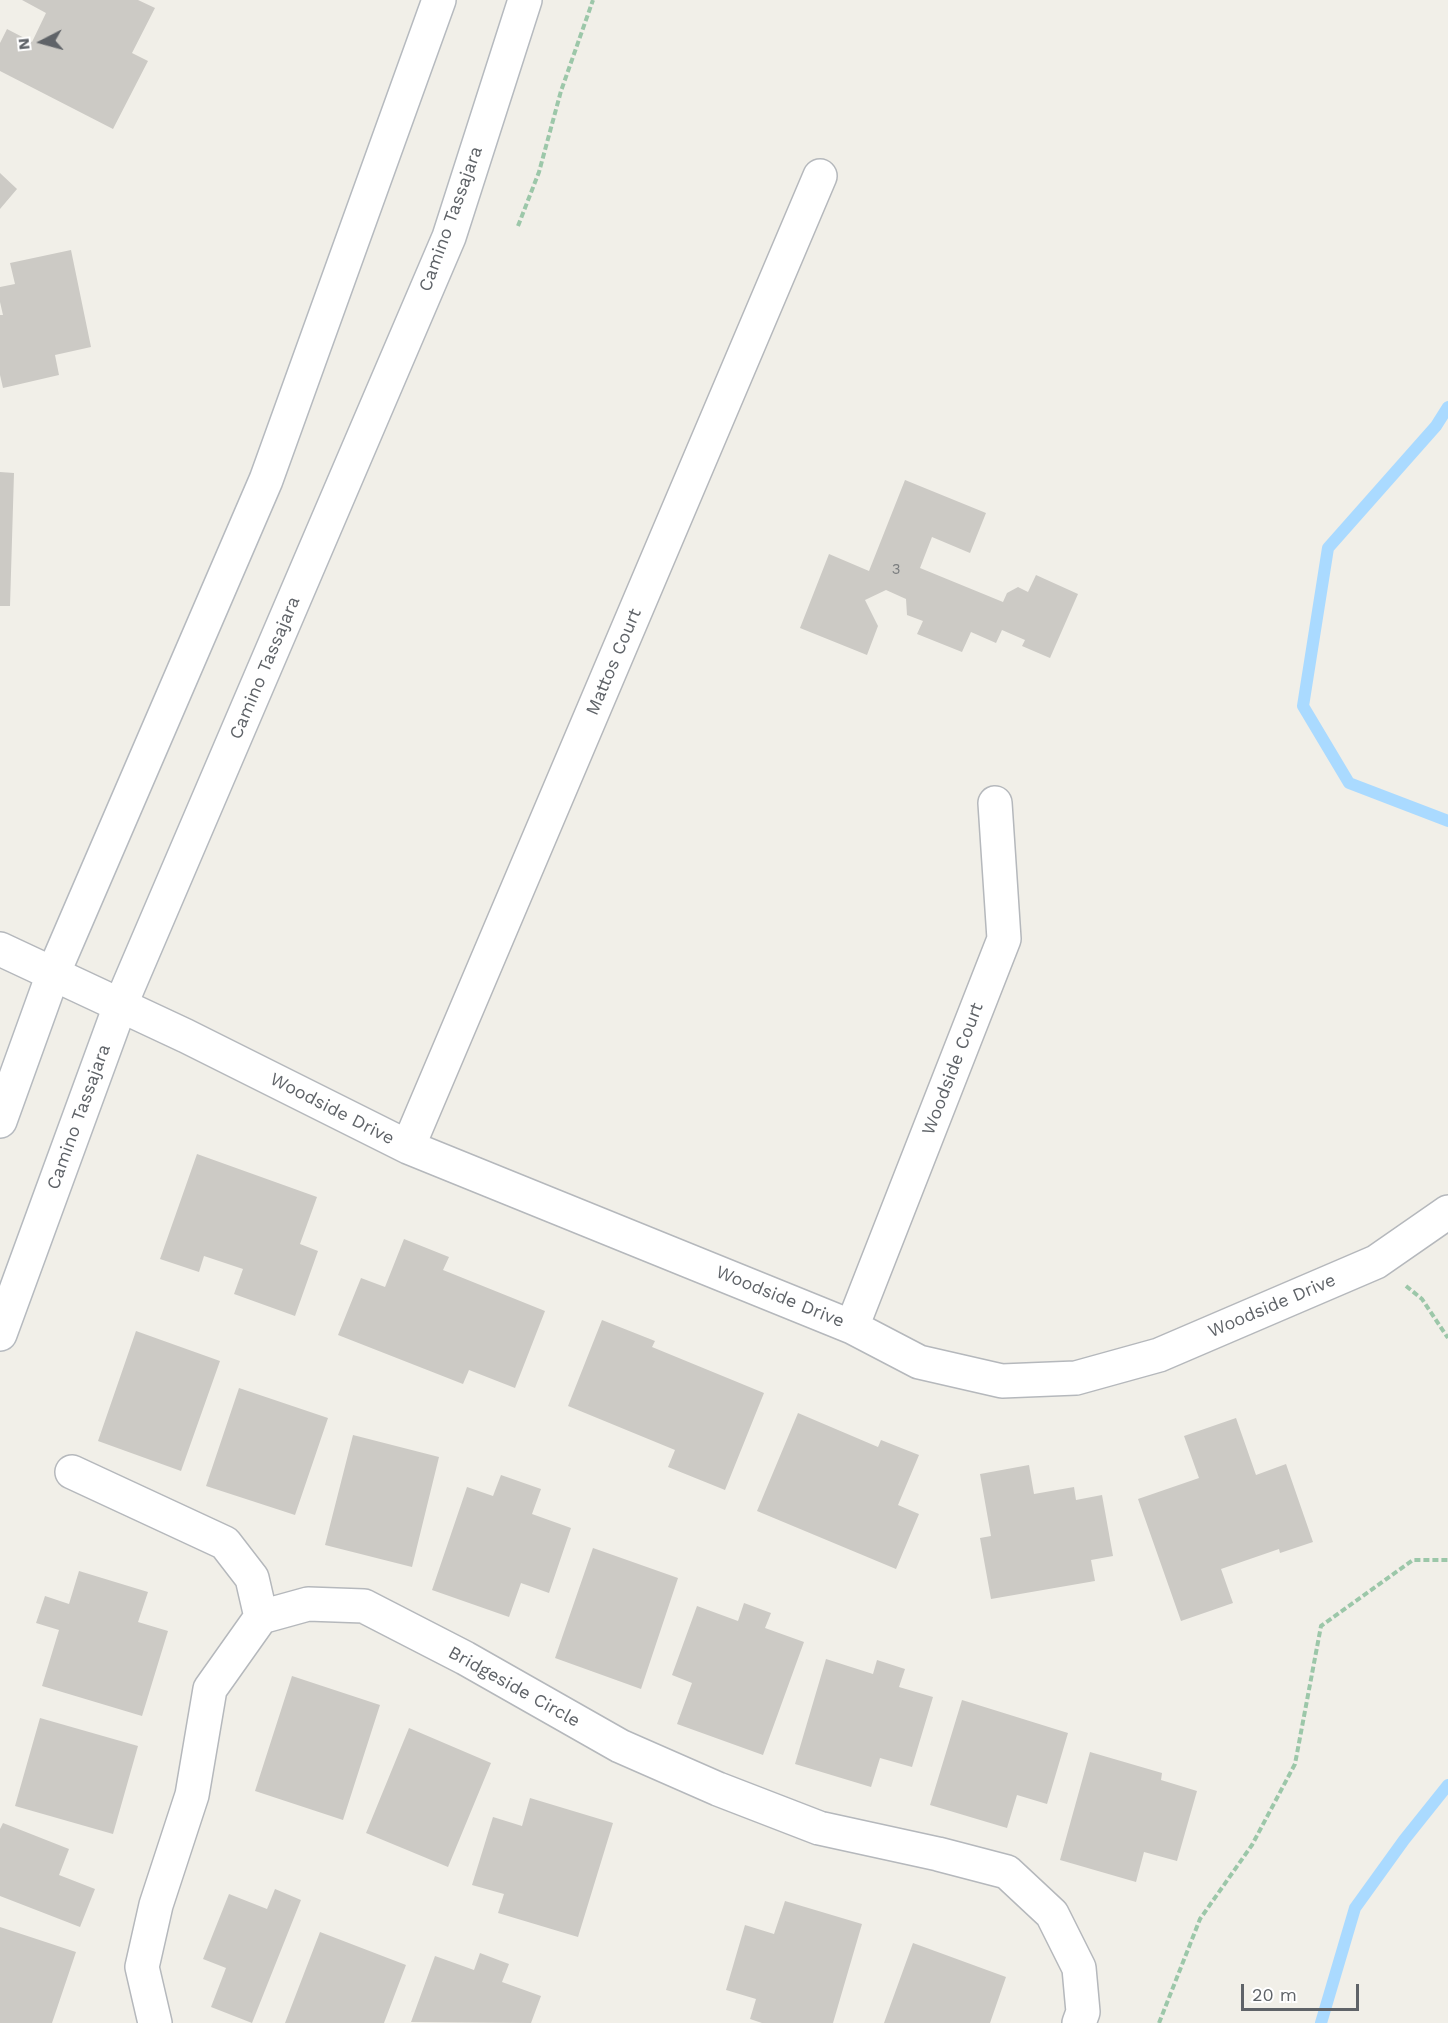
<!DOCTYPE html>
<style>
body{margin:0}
#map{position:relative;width:1448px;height:2023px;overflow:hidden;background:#f1efe8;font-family:"Work Sans",sans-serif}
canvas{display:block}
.north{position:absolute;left:12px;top:12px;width:60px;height:60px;-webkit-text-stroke:4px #fff;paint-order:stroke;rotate:264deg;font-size:16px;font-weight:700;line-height:24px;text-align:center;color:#5f6368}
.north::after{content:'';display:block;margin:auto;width:21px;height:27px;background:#5f6368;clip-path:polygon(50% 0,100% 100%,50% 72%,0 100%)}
.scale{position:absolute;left:1241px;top:1984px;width:118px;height:27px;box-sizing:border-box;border:3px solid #5f6368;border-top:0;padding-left:8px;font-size:18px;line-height:21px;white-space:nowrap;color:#5f6368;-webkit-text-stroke:4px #fff;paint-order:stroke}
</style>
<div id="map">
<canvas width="1448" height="2023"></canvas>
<div class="north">N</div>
<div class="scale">20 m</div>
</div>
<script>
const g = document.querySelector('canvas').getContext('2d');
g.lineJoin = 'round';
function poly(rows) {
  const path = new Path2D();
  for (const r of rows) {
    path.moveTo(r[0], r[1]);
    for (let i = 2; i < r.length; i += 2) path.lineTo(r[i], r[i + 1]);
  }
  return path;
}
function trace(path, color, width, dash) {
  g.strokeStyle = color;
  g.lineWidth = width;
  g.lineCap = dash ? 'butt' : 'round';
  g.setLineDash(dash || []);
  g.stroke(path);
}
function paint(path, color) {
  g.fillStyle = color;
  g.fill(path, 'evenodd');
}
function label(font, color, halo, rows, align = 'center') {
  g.font = font + ' "Work Sans",sans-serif';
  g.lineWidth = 4.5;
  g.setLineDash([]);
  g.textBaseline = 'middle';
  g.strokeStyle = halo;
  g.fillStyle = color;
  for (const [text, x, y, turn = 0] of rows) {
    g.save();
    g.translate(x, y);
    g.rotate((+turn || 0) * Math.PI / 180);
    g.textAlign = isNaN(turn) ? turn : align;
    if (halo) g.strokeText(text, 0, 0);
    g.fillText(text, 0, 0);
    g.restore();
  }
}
trace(poly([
 [1448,407,1436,426,1328,548,1303,706,1349,783,1448,821],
 [1321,2023,1355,1908,1404,1840,1448,1785]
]), '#aadaff', 12);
paint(poly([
 [22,0,138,0,155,8,132,53,148,61,113,129,0,71,0,43,7,29,32,42,46,13],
 [0,173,17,189,0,209],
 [71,250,91,347,55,355,59,375,3,388,0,375,0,315,3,315,0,302,0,287,15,284,10,263],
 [0,472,14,473,10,606,0,606],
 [905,480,986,513,970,553,932,537,920,568,1003,602,1007,593,1018,587,1028,592,1036,575,1078,594,1050,658,1022,646,1025,640,1002,630,996,643,971,632,962,652,917,634,923,621,907,615,906,599,886,590,865,600,878,626,867,655,800,628,829,554,869,571],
 [197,1154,317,1197,300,1244,318,1251,295,1316,234,1294,243,1269,204,1256,199,1272,160,1259],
 [404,1239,449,1257,443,1270,545,1311,515,1388,469,1370,463,1384,338,1335,361,1278,385,1287],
 [602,1320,655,1341,652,1347,764,1393,725,1490,668,1467,675,1450,568,1406],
 [136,1331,220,1361,181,1471,98,1441],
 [239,1388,328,1418,295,1515,206,1486],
 [798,1413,878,1447,881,1440,919,1455,898,1505,919,1514,896,1569,757,1511],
 [1236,1418,1256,1475,1286,1464,1313,1542,1280,1553,1279,1549,1221,1569,1233,1603,1181,1621,1138,1499,1199,1478,1184,1436],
 [353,1435,439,1457,412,1567,325,1545],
 [1029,1465,1034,1494,1074,1487,1076,1500,1102,1495,1113,1556,1091,1560,1095,1581,991,1599,980,1538,991,1536,980,1474],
 [501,1475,541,1489,532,1514,571,1528,549,1593,521,1583,509,1617,432,1590,467,1487,493,1496],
 [593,1548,678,1578,641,1689,555,1658],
 [79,1571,148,1592,138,1622,168,1631,142,1716,42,1686,59,1630,36,1623,45,1596,69,1604],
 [744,1603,771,1613,765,1628,804,1642,763,1755,677,1724,692,1683,672,1675,697,1606,738,1621],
 [826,1659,873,1674,877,1660,905,1669,899,1687,933,1697,912,1767,880,1758,871,1787,795,1764],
 [292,1676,380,1705,343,1820,255,1791],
 [962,1700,1068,1733,1047,1804,1017,1795,1007,1828,930,1805],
 [40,1718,138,1746,113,1834,15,1806],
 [409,1728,491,1763,448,1867,366,1833],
 [1090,1752,1162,1773,1161,1780,1197,1791,1177,1861,1144,1852,1136,1882,1060,1860],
 [530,1798,613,1823,578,1937,498,1913,504,1894,472,1885,493,1817,522,1826],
 [3,1823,69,1849,59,1875,95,1889,80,1927,0,1896,0,1829],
 [275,1889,301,1900,252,2023,211,2007,226,1968,203,1959,229,1894,267,1909],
 [785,1901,862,1924,833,2023,762,2023,750,2019,756,1999,726,1990,745,1925,774,1934],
 [0,1927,76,1952,52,2023,0,2023],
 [320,1932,406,1965,384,2023,285,2023],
 [913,1943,1006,1977,990,2023,884,2023],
 [480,1953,509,1964,502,1982,541,1996,531,2023,411,2022,435,1956,474,1970]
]), '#cccac5');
const minor = poly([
 [0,949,186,1036,408,1147,852,1327,919,1362,1002,1381,1076,1378,1159,1355,1376,1262,1448,1212],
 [408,1147,820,176],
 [852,1327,1004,939,995,803],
 [72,1472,225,1543,252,1578,261,1617],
 [155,2023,142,1967,156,1905,192,1795,210,1689,261,1617,308,1604,364,1606,465,1658,620,1746,718,1789,819,1828,938,1854,1007,1872,1052,1914,1079,1968,1083,2012,1079,2023]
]);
const secondary = poly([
 [0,1121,53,974,266,480,439,0],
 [0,1334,120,1006,449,237,525,0]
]);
trace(minor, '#b5b8bc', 36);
trace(secondary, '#b6babf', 36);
trace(poly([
 [518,226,539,172,561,91,593,0],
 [1406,1286,1422,1299,1448,1338],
 [1159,2023,1200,1919,1252,1845,1295,1764,1321,1626,1413,1560,1448,1560]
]), '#9cc7a9', 4, [6, 3]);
trace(minor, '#fff', 33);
trace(secondary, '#fff', 33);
label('15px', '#7a7d7f', null, [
 ["3",896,570]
]);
label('18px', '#5f6368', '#fff', [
 ["Camino Tassajara",451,219,-70],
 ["Mattos Court",614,662,-67],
 ["Camino Tassajara",265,668,-67],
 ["Woodside Court",953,1069,-69],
 ["Woodside Drive",332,1109,27],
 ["Camino Tassajara",79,1117,-70],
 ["Woodside Drive",780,1297,22],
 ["Woodside Drive",1272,1306,-23],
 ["Bridgeside Circle",514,1687,29]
]);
</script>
